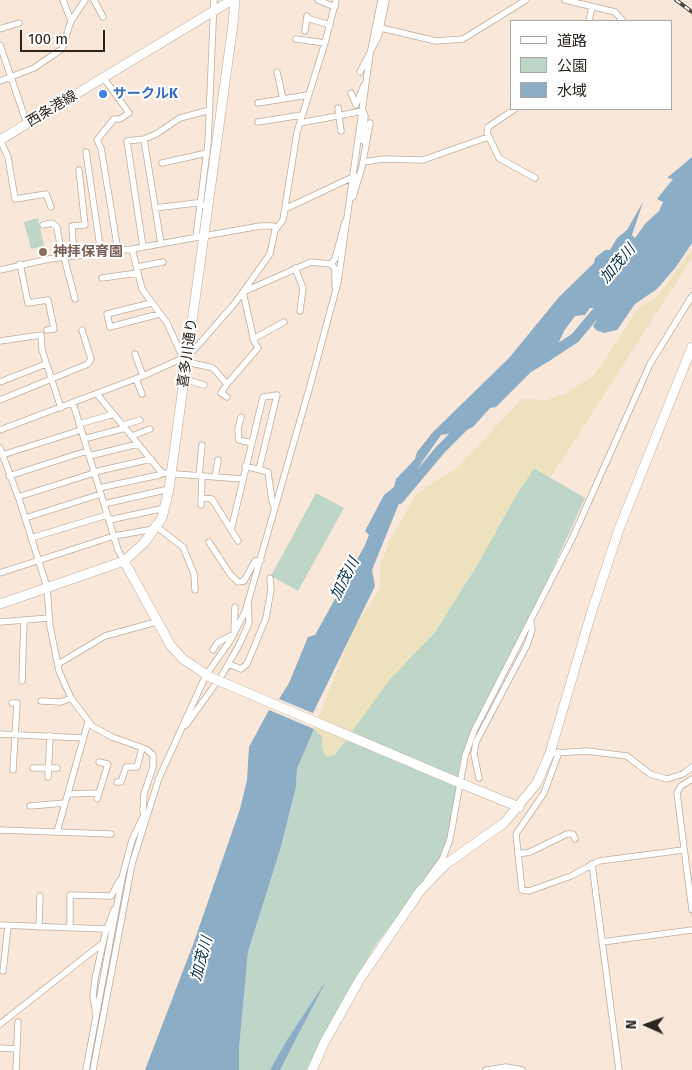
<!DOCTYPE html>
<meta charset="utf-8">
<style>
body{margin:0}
#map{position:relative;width:692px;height:1070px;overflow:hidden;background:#f9e8da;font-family:"Fira Sans","Noto Sans JP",sans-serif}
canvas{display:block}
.legend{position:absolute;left:510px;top:20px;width:162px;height:90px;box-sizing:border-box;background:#fff;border:1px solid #aaa8a5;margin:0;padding:6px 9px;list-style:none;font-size:15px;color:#2b251f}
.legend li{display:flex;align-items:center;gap:10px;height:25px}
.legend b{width:25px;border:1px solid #aaa8a5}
.north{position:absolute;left:622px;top:1000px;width:50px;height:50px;-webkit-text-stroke:4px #fff;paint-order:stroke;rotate:272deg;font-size:14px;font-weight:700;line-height:20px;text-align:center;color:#2b251f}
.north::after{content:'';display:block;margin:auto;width:18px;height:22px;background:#2b251f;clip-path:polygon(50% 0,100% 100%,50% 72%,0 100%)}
.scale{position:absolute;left:20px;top:30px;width:85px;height:22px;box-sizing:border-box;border:2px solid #2b251f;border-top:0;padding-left:6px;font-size:15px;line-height:18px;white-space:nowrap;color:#2b251f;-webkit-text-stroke:4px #fff;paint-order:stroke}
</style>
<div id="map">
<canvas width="692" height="1070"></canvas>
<ul class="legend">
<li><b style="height:6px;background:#fff"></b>道路</li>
<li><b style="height:14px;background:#bed6c7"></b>公園</li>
<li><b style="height:14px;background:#8cadc6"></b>水域</li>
</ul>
<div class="north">N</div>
<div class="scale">100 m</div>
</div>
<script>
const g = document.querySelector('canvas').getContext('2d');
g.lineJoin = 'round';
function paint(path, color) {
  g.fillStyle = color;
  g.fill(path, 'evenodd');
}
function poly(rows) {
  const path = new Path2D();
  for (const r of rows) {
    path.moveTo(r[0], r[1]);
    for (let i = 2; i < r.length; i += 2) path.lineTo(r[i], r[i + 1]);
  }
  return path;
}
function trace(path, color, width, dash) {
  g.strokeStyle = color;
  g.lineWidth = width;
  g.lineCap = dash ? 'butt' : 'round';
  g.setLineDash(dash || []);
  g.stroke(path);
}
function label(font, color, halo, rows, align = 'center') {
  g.font = font + ' "Fira Sans","Noto Sans JP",sans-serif';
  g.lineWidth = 4;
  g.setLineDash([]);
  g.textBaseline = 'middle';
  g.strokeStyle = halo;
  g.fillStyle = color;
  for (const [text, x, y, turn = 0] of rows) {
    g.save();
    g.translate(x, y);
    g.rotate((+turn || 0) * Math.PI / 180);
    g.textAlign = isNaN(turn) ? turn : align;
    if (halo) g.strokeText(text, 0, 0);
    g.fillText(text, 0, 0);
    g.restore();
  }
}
paint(poly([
 [38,218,44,246,31,249,24,222],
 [534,468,585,498,533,612,471,730,462,755,447,840,440,858,375,946,341,1002,306,1070,280,1070,322,988,270,1070,239,1070,239,1049,248,952,281,847,296,787,297,769,314,729,322,736,322,748,342,746,369,705,391,678,435,632,479,562,515,497],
 [316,493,344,508,298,591,271,576]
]), '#bed6c7');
paint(poly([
 [692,250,692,258,551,477,534,468,515,497,479,562,435,632,391,678,335,755,326,757,322,748,322,736,314,729,354,628,380,588,380,564,393,534,417,493,458,467,522,399,547,400,569,392,595,374,637,310,658,295]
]), '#ece2bd');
paint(poly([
 [692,157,692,243,676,267,657,289,635,304,617,330,604,333,596,330,593,326,597,320,594,318,598,314,595,308,590,308,585,315,575,316,564,331,551,360,531,372,496,407,490,408,473,427,464,431,441,435,422,462,400,501,372,570,375,586,313,713,279,699,289,683,308,637,315,635,364,547,369,535,365,531,384,495,394,487,396,479,415,459,417,452,433,432,509,358,559,297,594,263,595,258,605,250,610,250,617,238,627,230,643,202,632,235,635,238,645,224,659,211,663,202,657,199,673,179,667,178],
 [269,710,314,729,297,769,296,787,281,847,248,952,239,1049,239,1070,145,1070,194,942,240,809,247,780,249,747],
 [326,981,280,1070,270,1070,287,1040]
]), '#8cadc6');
trace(poly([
 [546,357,575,338,606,301],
 [399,499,441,449,468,422]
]), '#8cadc6', 10);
const street = poly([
 [63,0,71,21],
 [94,0,103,17],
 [318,0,335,7],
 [565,0,615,12,623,21],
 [307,18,330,25],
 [589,21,592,7],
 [381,28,436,41,463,39,526,0],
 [0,29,19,23],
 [305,31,307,16],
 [296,39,325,43],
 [0,45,27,124],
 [277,72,283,99,308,95],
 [360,72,379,35,386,0],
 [103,77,129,113,120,119,114,119,97,140,101,148,118,251],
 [0,81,34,68,62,49,71,21,85,0],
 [351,93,356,105,364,85],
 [258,103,283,99],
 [338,108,341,131],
 [515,109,488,127,487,133,499,158,535,178],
 [258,122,302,115],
 [300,123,363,111,365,116,363,141],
 [144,139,156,134,180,118,210,110],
 [0,140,8,157,15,199,46,194,51,207],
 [86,152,101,253],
 [363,162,384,159,423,160,488,137],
 [162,163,207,153],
 [353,197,362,167,370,123],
 [155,208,196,203,203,205],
 [285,209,355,176],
 [43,225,52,223,57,227,62,257],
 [196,236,208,143,214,0],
 [143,247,127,141,144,139,161,244],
 [132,249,142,289,167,323,183,358],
 [74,256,72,226,85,225,79,170],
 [64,257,75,299],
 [20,264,28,303,48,300,54,329,47,330],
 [331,264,335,269,335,286],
 [137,267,163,262],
 [295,268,303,288,300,311],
 [0,270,49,259,132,249,260,226,273,226,276,228],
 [102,278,138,273],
 [151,303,107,314,110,327,159,314],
 [253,339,284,322],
 [0,341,41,335,42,350,61,408],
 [188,353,194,350,235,303,270,254,275,230,283,220,297,132,325,43,336,0],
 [135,354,143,376],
 [187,362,213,368,227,384],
 [136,379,142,394],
 [184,379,204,385],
 [0,382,46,364],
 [97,394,162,473,243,479],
 [227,397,221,393,227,384,258,348,254,341,243,292,311,262,331,264,335,259,345,222],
 [0,400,88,364,91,359,82,330],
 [73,403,118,550,124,561],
 [241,417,238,429,239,440,252,443],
 [79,424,114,414],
 [123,425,140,420],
 [0,430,143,376,183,358,187,359],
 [132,436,150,429],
 [84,439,125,428],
 [0,448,19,499,47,587,50,626,59,671,71,698,92,726,112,737,146,749,153,755,153,767,144,794,143,810,144,816,146,816],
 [2,455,81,430],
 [89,456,138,444],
 [245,466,268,472,272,501,274,507],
 [94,472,151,459],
 [9,476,87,451],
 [199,476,202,445],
 [215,477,218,460],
 [99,488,159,475,162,473],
 [18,497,94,473],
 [201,498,212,499,238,541],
 [104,504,169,489],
 [201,505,202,476],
 [25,518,101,494],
 [109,520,165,508],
 [157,527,183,547,194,574,195,590],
 [231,530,263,397,277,395,259,469],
 [31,538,107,515],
 [209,542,230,574,238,582,244,581,255,561,261,560],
 [0,573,114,536,154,529],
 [0,622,49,618],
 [213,650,217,643,234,634,235,607],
 [58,664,105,636,156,622],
 [229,664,241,669,247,664,266,618,271,590,270,578],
 [22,681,24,620],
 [41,701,61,702,71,698],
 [12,703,17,703,13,770],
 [186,725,222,675,239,645,249,623,248,604],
 [0,734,83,738],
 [179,734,206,675,230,641,245,612,310,386,338,282,370,54,381,0],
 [559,752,544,793,516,834,522,890,529,891,571,876,599,861,683,850],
 [555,753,587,751,627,756,650,774,667,779,683,774,692,767],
 [33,768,57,768],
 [48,777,50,736],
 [479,778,474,754,476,742,527,645,532,630,531,622],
 [692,779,681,786,677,793,692,910],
 [117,782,121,782,126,767,137,767,142,748],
 [68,794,99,793],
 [97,799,108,764,99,762],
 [30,806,65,803],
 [0,830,111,834],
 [57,832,88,722],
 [518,854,530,852,567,834,573,834,575,839],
 [592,864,619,1070],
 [427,880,443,858,450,839,465,756,474,731,572,539,650,364,692,296],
 [0,925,106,929],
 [39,927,40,896],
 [70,928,70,895,111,896,120,880],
 [602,942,692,930],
 [3,971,8,926],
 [96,1015,93,996,95,979,105,934,114,910],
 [0,1024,103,943],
 [0,1048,17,1049],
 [16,1070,18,1022],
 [86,1070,122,878,132,840,143,817],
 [93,1070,132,864,159,778,180,732],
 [486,1070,506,1067,522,1070]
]);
const secondary = poly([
 [0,140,232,0],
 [124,561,171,646,183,659,210,677],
 [0,604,124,561,144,543,162,518,169,489,233,24,235,0],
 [455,781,519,807],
 [312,1070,324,1043,360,979,420,891,446,864,504,823,537,783,550,753,591,614,619,529,692,347]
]);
trace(street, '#bcad9f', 7);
trace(secondary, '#bcad9f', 10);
trace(street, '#fff', 5.5);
trace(secondary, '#fff', 9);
const rail = poly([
 [676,0,692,12]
]);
trace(rail, '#504840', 4);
trace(rail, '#fff', 2, [5.5]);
const secondaryBridge = poly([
 [210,677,455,781]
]);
trace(secondaryBridge, '#bcad9f', 10, []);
trace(secondaryBridge, '#fff', 9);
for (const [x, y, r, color] of [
 [103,94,5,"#3f7fe0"],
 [43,252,5,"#8d6e63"]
]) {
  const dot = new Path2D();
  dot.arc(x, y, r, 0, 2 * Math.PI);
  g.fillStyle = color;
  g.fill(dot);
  trace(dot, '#fff', 2);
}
label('bold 14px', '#366cbe', '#fff', [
 ["サークルK",113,94]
], 'left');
label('14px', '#2b251f', '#fff', [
 ["西条港線",52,109,-31],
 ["喜多川通り",188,353,-82]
]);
label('bold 14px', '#785e54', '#fff', [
 ["神拝保育園",53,252]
], 'left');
label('italic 15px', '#04314a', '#fff', [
 ["加茂川",618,264,-49],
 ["加茂川",345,579,-63],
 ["加茂川",202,959,-75]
]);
</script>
